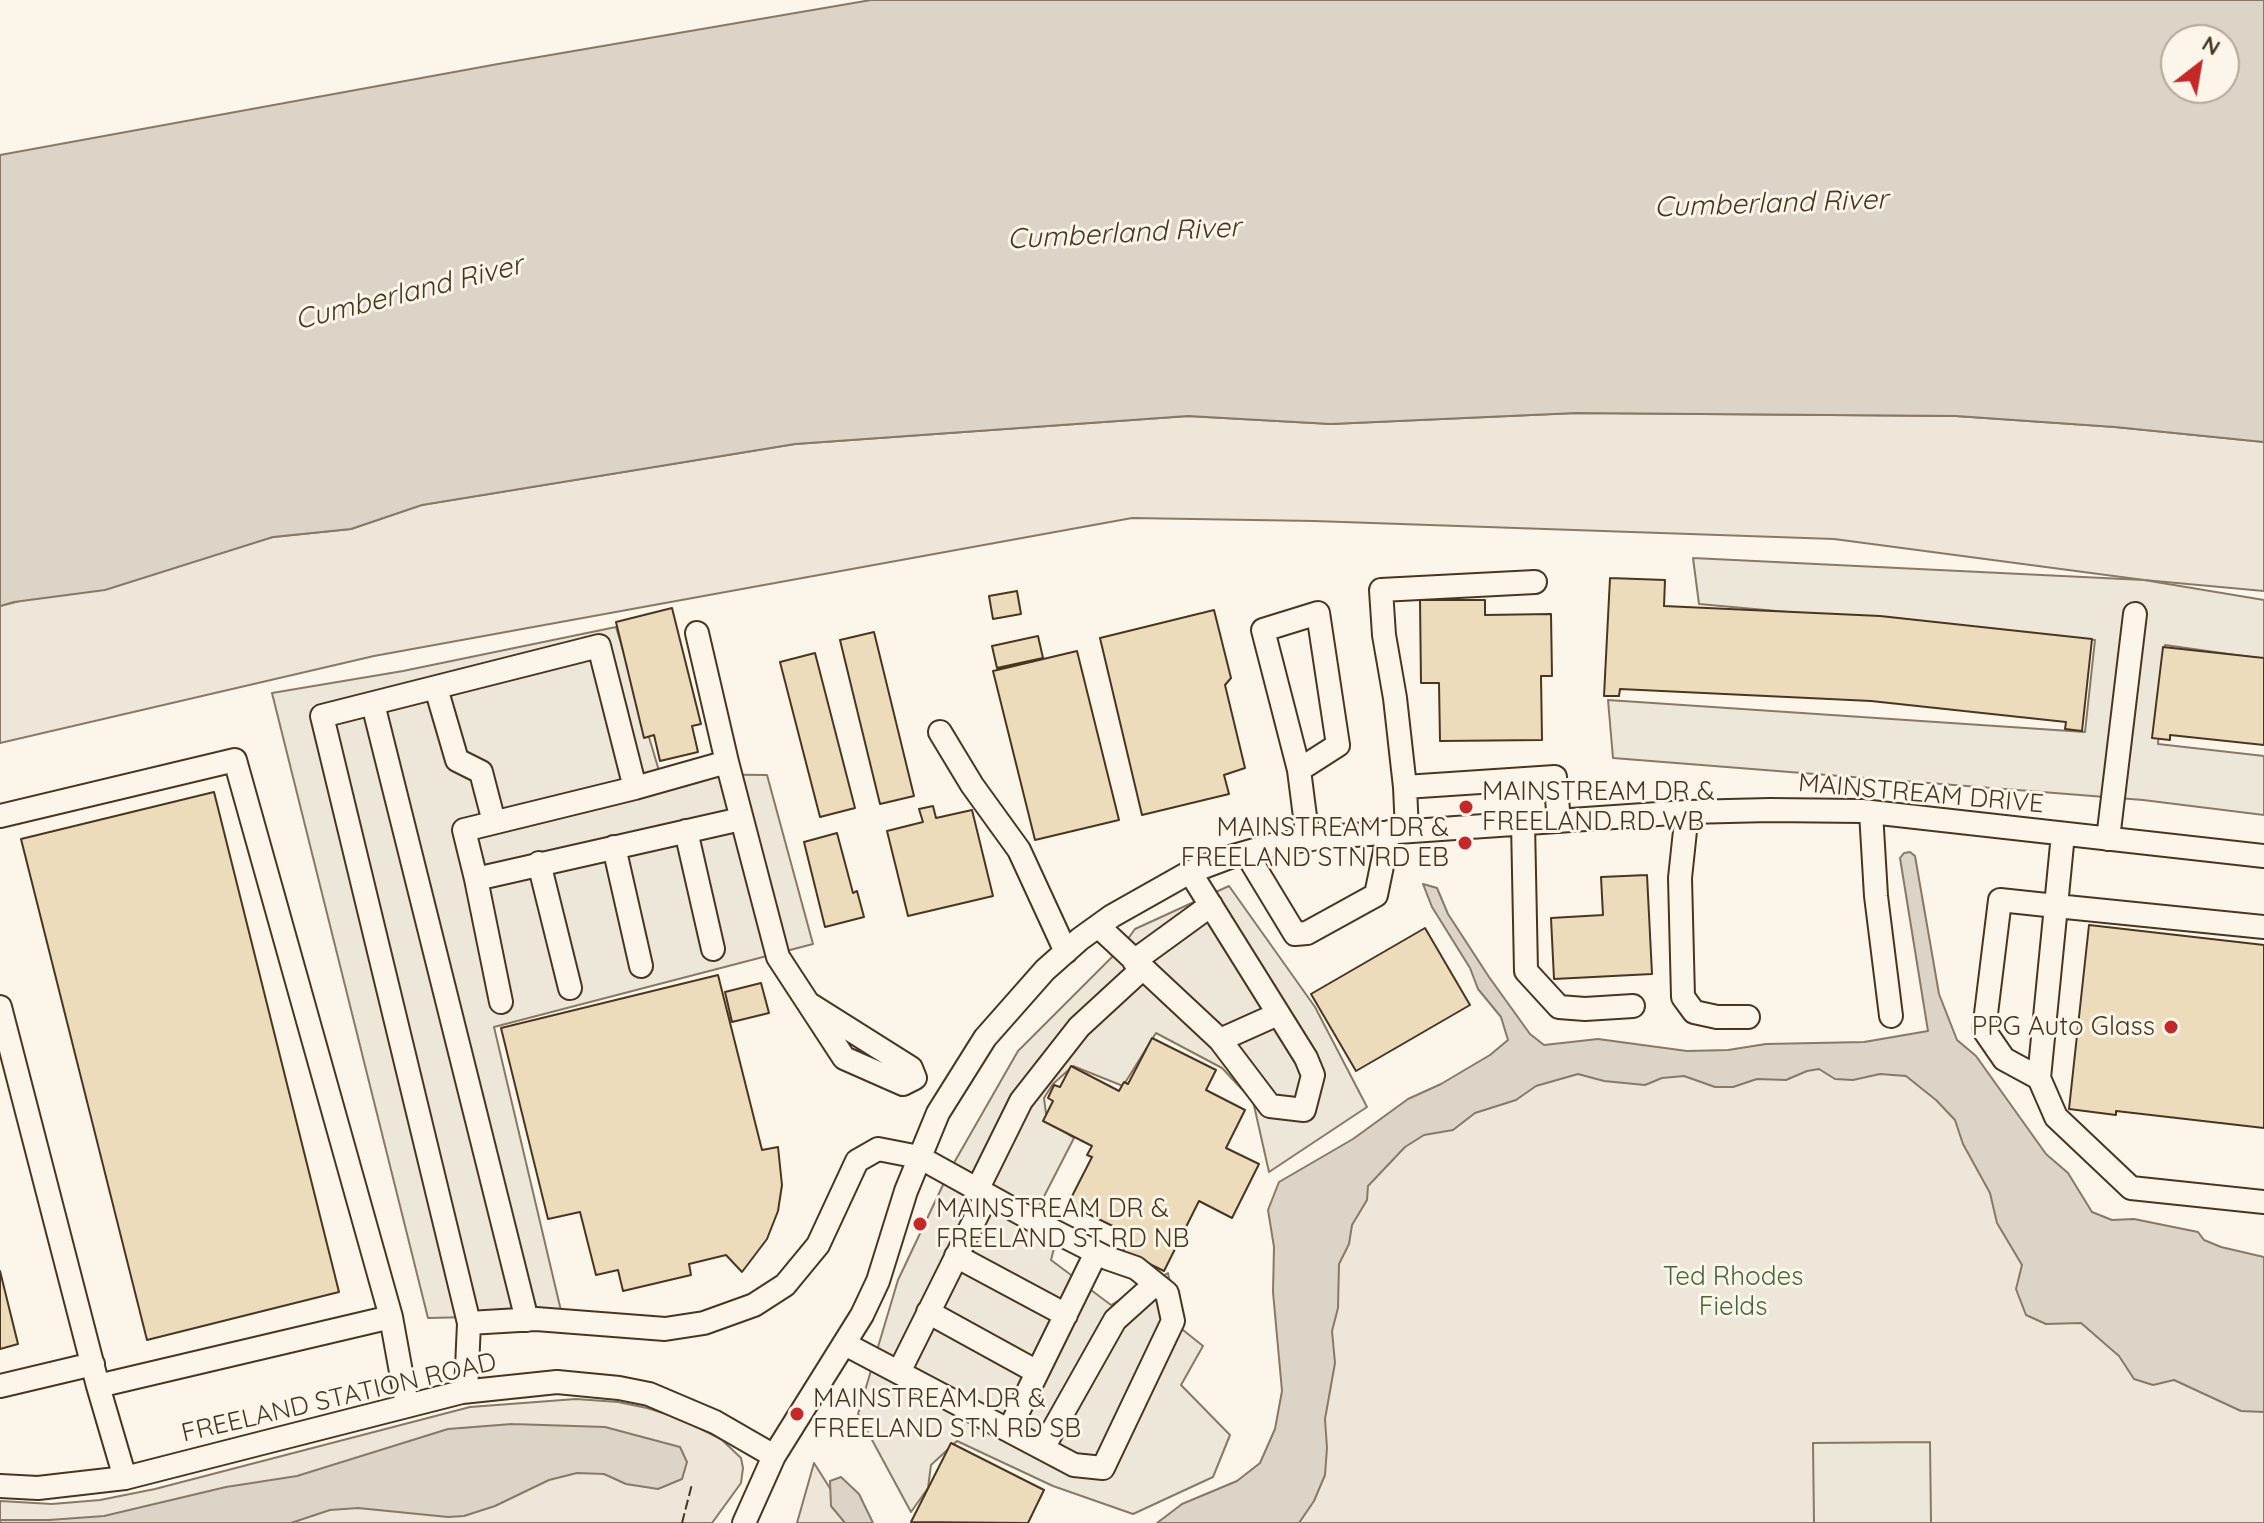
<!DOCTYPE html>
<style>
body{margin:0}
#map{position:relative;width:2264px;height:1523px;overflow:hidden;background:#fbf6e9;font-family:Quicksand,sans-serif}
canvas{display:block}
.north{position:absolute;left:2160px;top:24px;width:80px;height:80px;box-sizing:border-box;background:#fbf6e9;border:2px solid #b4a999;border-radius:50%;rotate:31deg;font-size:22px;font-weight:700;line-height:32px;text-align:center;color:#4a3520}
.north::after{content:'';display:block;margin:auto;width:28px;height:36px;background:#c62828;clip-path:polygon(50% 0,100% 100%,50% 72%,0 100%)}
</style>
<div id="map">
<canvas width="2264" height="1523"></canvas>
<div class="north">N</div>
</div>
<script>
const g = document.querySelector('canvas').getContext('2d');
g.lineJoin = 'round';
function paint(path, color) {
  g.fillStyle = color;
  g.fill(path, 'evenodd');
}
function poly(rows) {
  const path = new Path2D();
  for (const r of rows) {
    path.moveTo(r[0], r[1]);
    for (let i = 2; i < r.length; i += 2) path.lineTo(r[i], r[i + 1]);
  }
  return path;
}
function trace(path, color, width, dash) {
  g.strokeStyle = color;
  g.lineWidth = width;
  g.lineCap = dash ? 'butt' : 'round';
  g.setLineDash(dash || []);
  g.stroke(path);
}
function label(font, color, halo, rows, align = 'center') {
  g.font = font + ' Quicksand,sans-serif';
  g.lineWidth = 6;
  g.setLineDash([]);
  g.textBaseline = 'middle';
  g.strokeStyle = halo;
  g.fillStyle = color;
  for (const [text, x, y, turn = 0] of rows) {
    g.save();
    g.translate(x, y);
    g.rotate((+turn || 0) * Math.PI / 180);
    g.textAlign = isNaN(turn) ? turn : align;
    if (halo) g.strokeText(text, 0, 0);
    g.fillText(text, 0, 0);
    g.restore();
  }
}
const green = poly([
 [1576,413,1956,416,2115,427,2264,442,2264,591,2144,580,1834,539,1314,521,1132,518,374,656,0,743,0,606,273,537,351,529,421,505,795,444,1188,416,1331,424,1576,413],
 [1941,1062,2111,1233,2264,1285,2264,1523,1202,1523,1268,1487,1302,1375,1297,1202,1497,1070,1941,1062],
 [576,1399,618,1402,647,1408,679,1418,721,1439,741,1458,743,1468,741,1483,712,1523,0,1523,0,1501,52,1504,100,1500,155,1489,470,1407,576,1399],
 [814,1463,852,1523,797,1523,814,1463]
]);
paint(green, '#ede6d9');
trace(green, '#887966', 2);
const parking = poly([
 [1693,558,2144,580,2264,600,2264,659,2165,645,2158,744,2264,756,2264,815,2143,800,1613,758,1608,700,2085,732,2095,640,1699,604,1693,558],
 [616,627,660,774,767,775,813,944,494,1027,562,1315,428,1318,272,693,403,671,616,627],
 [1229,886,1315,1007,1367,1107,1269,1172,1253,1101,1222,1068,1156,1033,1123,1086,1073,1066,1053,1084,1044,1098,1047,1121,1074,1138,1036,1212,1059,1229,1051,1260,1111,1305,1168,1273,1178,1326,1203,1346,1181,1385,1230,1435,1213,1477,1133,1514,1053,1486,957,1441,931,1465,928,1488,911,1512,858,1414,898,1280,951,1168,1018,1051,1122,947,1135,929,1229,886],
 [1930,1442,1931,1523,1814,1523,1813,1443,1930,1442]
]);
paint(parking, '#ede7d9');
trace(parking, '#887966', 2);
const water = poly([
 [871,0,2264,0,2264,442,2115,427,1956,416,1576,413,1331,424,1188,416,795,444,422,505,351,529,273,537,105,590,14,602,0,606,0,155,498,64,871,0],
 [2176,40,2224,40,2224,88,2176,88,2176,40],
 [1910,852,1915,856,1939,994,1957,1040,1976,1056,2046,1154,2068,1173,2092,1212,2112,1220,2134,1219,2198,1232,2204,1240,2221,1247,2264,1257,2264,1412,2241,1411,2174,1380,2153,1385,2134,1379,2119,1356,2081,1323,2046,1324,2026,1315,2016,1289,2022,1265,1997,1223,1990,1193,1963,1144,1955,1120,1936,1100,1906,1076,1880,1074,1853,1080,1835,1079,1819,1069,1807,1071,1786,1080,1757,1079,1733,1087,1715,1087,1684,1076,1662,1078,1645,1085,1604,1081,1578,1074,1536,1086,1516,1100,1475,1113,1453,1130,1424,1135,1405,1147,1368,1186,1367,1200,1352,1225,1349,1244,1339,1264,1338,1308,1332,1331,1335,1363,1325,1419,1327,1448,1325,1475,1314,1501,1299,1523,1157,1523,1182,1504,1237,1481,1260,1463,1275,1429,1282,1391,1273,1292,1274,1247,1268,1210,1279,1182,1353,1139,1408,1099,1441,1084,1490,1055,1508,1040,1501,1017,1478,989,1470,968,1432,907,1423,884,1437,888,1448,914,1489,977,1530,1034,1544,1045,1598,1039,1687,1051,1728,1050,1766,1044,1864,1042,1928,1031,1900,858,1904,853,1910,852],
 [512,1424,605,1427,680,1447,687,1462,682,1479,658,1489,626,1484,604,1474,577,1473,549,1480,495,1506,464,1516,448,1517,358,1508,330,1510,291,1523,0,1523,0,1520,49,1520,104,1516,226,1487,297,1476,448,1429,512,1424],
 [841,1477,859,1494,873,1523,845,1523,831,1506,830,1481,841,1477]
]);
paint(water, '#dcd4c6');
trace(water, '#887966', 2);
const building = poly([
 [1610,578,1665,580,1664,606,1880,616,2092,639,2082,731,2065,729,2066,722,1871,701,1620,689,1619,696,1604,696,1610,578],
 [1017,591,1021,614,993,619,989,596,1017,591],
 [1420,600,1485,600,1485,615,1551,614,1552,676,1541,676,1542,740,1440,741,1439,683,1421,683,1420,600],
 [672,608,701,724,692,726,698,752,660,761,654,735,644,738,616,622,672,608],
 [1214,610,1231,678,1225,685,1245,768,1224,775,1229,794,1142,815,1100,638,1214,610],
 [874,632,914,796,880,804,840,640,874,632],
 [1038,636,1043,658,997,668,992,646,1038,636],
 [2163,647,2264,658,2264,745,2170,735,2170,740,2152,738,2163,647],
 [1077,651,1119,820,1035,840,993,671,1077,651],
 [815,653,855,808,820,817,780,662,815,653],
 [214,792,339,1292,147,1340,21,839,214,792],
 [933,806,936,818,972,810,993,896,908,916,887,831,923,822,919,809,933,806],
 [837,833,853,893,857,891,864,917,825,927,804,842,837,833],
 [1647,875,1652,974,1554,979,1551,918,1603,915,1601,877,1647,875],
 [2089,925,2264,945,2264,1128,2116,1111,2116,1115,2069,1109,2089,925],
 [1425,928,1470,1005,1356,1071,1311,994,1425,928],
 [718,975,762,1150,778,1147,782,1185,778,1211,767,1239,742,1272,726,1255,689,1264,691,1275,623,1291,618,1270,596,1275,580,1212,548,1219,501,1028,718,975],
 [761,983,769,1013,732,1022,725,992,761,983],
 [1152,1038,1216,1070,1206,1090,1245,1110,1226,1148,1259,1164,1232,1218,1199,1201,1164,1271,1123,1251,1131,1235,1068,1204,1092,1157,1087,1155,1092,1146,1043,1121,1053,1101,1048,1098,1054,1085,1060,1087,1071,1066,1119,1091,1124,1082,1128,1084,1152,1038],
 [0,1271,18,1344,0,1349,0,1271],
 [951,1443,1044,1490,1028,1523,911,1522,951,1443]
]);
paint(building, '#ecdcbc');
trace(building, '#4a3520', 2);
const minor = poly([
 [697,633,727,762],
 [436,688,457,760,481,772,494,822],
 [373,704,527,1320],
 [940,732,972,785,1019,850,1066,952],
 [1299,770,1263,630,1318,613,1338,745,1299,770,1308,840],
 [1405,787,1395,698,1384,635,1381,590,1535,582],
 [635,788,464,830,476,879,741,819],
 [1687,812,1680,878,1683,997,1694,1012,1717,1017,1748,1017],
 [1871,812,1876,896,1891,1016],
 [0,816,235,760,391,1317,98,1386,125,1478],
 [1523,823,1526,971,1559,1007,1585,1009,1633,1006],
 [686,831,713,949],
 [1407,831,1405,787,1555,777,1559,821],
 [2063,834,2056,906,2039,1078,2004,1059,1984,1030,2000,900,2056,906,2264,927],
 [2108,839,2135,614],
 [614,847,641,966],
 [1246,853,1295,934,1307,933,1376,895,1389,832],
 [539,863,570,988],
 [476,879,501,1002],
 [1098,926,1220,1040,1270,1106,1304,1110,1313,1075,1306,1058,1190,872],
 [1134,961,1211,905],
 [0,1007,98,1386],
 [1220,1040,1278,1014],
 [2039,1078,2056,1117,2131,1188,2264,1202],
 [977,1190,1021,1101,1079,1027,1142,969],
 [956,1256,1066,1315],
 [928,1312,1037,1372],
 [391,1317,407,1405],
 [469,1323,322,716,599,646,635,788,727,762,778,957,844,1058,903,1084,915,1078,911,1068,811,1005],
 [899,1372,987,1195],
 [0,1386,93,1364],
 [466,1391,469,1323,536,1319,665,1329,704,1323,754,1305,785,1285,818,1245,857,1161,878,1149,919,1157,1038,1223,1107,1258,1136,1268,1167,1293,1173,1321,1103,1468,1074,1465,845,1344],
 [1009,1430,1096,1253],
 [1043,1448,1115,1320,1155,1284],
 [0,1486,38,1488,125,1478,462,1392,557,1382,619,1388,649,1394,715,1422,774,1456],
 [744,1523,774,1456,862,1315,878,1281,906,1191,938,1113,985,1038,1045,970,1080,939,1112,916,1190,872,1230,857,1272,845,1325,837,1687,812,1770,810,1862,811,2264,856]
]);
trace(minor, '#4a3520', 26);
trace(minor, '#fbf6e9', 22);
trace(poly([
 [682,1523,692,1484]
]), '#4a3520', 2, [10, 4]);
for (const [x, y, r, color] of [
 [1466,807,8,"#c62828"],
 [1465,843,8,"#c62828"],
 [2171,1027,8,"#c62828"],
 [920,1224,8,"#c62828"],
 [797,1414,8,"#c62828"]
]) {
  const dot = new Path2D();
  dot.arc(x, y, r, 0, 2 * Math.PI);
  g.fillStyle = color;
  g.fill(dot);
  trace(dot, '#fbf6e9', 3);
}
label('26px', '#4a3520', '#fbf6e9', [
 ["MAINSTREAM DR &",1482,792],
 ["FREELAND RD WB",1482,822],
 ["MAINSTREAM DR &",1449,828,"right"],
 ["FREELAND STN RD EB",1449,858,"right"],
 ["PPG Auto Glass",2155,1027,"right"],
 ["MAINSTREAM DR &",936,1209],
 ["FREELAND ST RD NB",936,1239],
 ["MAINSTREAM DR &",813,1399],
 ["FREELAND STN RD SB",813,1429]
], 'left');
label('26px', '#4a3520', '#fbf6e9', [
 ["MAINSTREAM DRIVE",1921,794,5],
 ["FREELAND STATION ROAD",339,1398,-13]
]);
label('26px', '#436837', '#fbf6e9', [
 ["Ted Rhodes",1733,1277],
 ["Fields",1733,1307]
]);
label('italic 28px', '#4a3520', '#fbf6e9', [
 ["Cumberland River",1771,204,-2],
 ["Cumberland River",1124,234,-3],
 ["Cumberland River",409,293,-14]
]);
</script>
